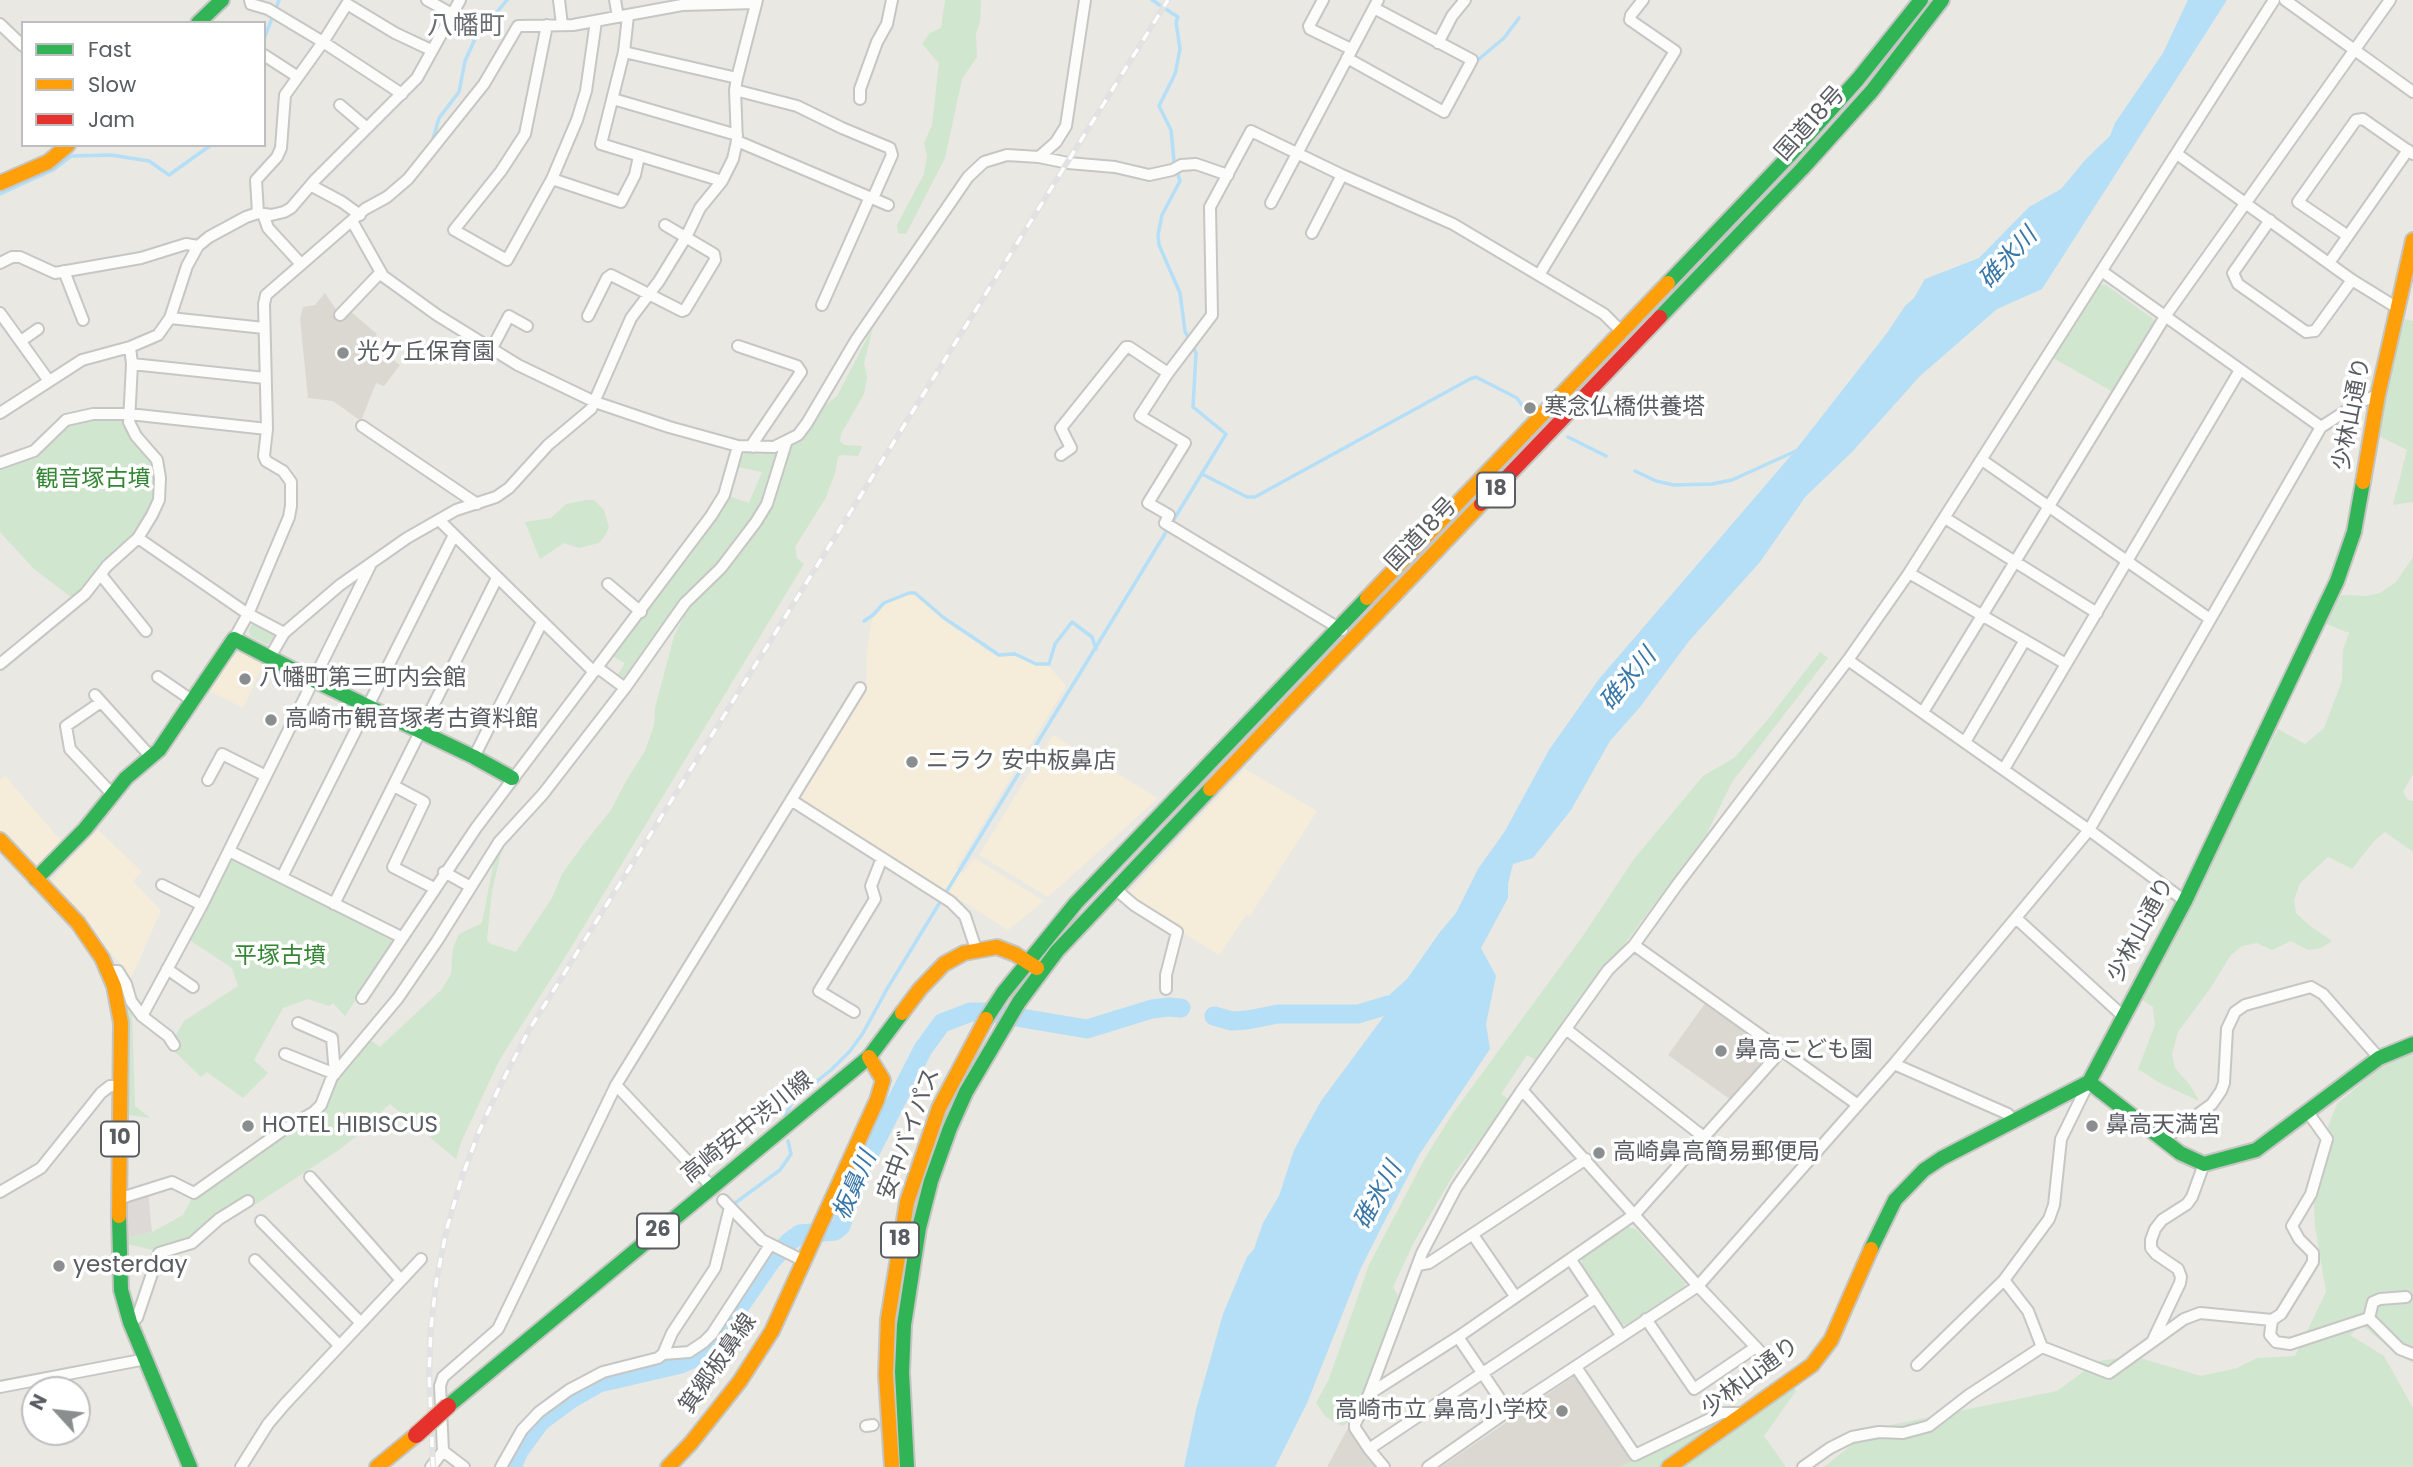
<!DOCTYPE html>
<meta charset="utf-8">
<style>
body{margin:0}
#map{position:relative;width:2413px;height:1467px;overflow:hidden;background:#e9e8e3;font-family:Poppins,sans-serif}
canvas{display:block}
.legend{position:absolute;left:21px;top:21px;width:245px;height:126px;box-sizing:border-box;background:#fff;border:2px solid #bdbec0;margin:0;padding:9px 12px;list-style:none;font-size:21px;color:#595d61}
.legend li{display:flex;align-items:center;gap:14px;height:35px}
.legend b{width:35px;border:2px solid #bdbec0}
.north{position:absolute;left:21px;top:1376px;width:70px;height:70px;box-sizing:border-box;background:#fff;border:2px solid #bdbec0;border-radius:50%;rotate:297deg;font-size:19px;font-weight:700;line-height:28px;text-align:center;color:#595d61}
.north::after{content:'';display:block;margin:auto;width:24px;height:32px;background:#8b8e8e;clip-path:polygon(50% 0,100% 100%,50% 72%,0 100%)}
</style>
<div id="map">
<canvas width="2413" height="1467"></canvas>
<ul class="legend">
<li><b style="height:9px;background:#30b455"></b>Fast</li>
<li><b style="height:9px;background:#ff9f0a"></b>Slow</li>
<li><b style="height:9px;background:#e5322d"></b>Jam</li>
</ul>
<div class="north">N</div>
</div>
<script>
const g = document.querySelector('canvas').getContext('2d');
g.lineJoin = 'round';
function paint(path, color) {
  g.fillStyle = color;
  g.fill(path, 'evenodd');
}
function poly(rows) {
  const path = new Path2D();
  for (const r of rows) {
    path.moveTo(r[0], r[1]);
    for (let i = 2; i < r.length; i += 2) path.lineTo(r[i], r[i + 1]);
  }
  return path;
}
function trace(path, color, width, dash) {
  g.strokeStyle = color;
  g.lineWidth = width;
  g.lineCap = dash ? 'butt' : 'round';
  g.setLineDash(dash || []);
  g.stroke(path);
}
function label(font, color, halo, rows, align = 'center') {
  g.font = font + ' Poppins,"Noto Sans JP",sans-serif';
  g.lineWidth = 7;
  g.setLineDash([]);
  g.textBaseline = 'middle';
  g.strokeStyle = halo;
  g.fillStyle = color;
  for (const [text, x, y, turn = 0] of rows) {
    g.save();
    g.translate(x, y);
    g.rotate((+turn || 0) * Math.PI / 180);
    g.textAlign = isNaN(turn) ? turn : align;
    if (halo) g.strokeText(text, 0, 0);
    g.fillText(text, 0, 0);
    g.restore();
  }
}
paint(poly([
 [909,593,914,594,944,619,976,640,985,649,999,657,1014,654,1035,664,1047,664,1066,686,956,868,963,873,974,858,1044,901,1008,930,804,800,802,794,866,692,867,652,872,619,884,604],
 [241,652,264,663,243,708,209,691,234,654],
 [1053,735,1158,798,1048,897,979,855],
 [1245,769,1317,811,1250,916,1246,915,1219,955,1132,901,1130,891],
 [5,776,63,843,39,866,32,865,0,830,0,781],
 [98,830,142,872,133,881,161,911,129,983,121,964,104,946,93,929,49,885,67,862]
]), '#f5edda');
paint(poly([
 [148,1192,152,1232,128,1238,128,1202]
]), '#dcd9d6');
paint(poly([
 [325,293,341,317,349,310,377,334,371,344,400,365,384,386,376,383,361,421,333,401,308,398,300,319,303,307,315,305],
 [1706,1002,1772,1048,1771,1053,1731,1100,1668,1055],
 [1577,1374,1634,1461,1620,1467,1441,1467],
 [1349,1426,1380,1467,1327,1467]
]), '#dbd8d2');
paint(poly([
 [945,0,981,0,980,22,976,33,977,57,962,79,945,158,906,234,898,233,897,225,924,174,927,156,924,143,932,125,939,63,922,44,930,33,941,28],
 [2099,285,2106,285,2152,318,2156,325,2113,392,2053,358],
 [2405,319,2413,321,2413,502,2393,505,2407,450,2377,435,2389,372],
 [873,327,864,363,867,378,864,394,841,434,840,441,844,445,862,446,858,456,842,455,838,457,835,473,825,499,795,547,797,558,804,564,567,954,500,1059,462,1140,456,1159,390,1104,365,1126,359,1134,339,1150,253,1206,248,1199,189,1240,153,1250,127,1244,128,1238,152,1232,183,1215,192,1198,285,1132,315,1115,335,1079,369,1039,380,1047,442,989,451,974,453,948,459,934,482,923,494,861,498,849,510,835,501,853,492,891,487,940,491,944,516,952,552,898,562,874,583,845,611,810,626,781,645,751,654,725,655,708,674,636,685,614,703,587,759,525,786,447,802,438,822,408,837,396],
 [94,417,123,418,155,465,156,475,154,499,148,514,135,535,92,580,77,594,71,597,34,569,0,532,0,467,45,446,68,423],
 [745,451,774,451,779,453,773,476,754,521,628,681,622,682,616,678,625,663,612,656,695,549,728,496,749,503,762,472,738,467],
 [586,500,594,500,604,510,609,528,604,537,599,543,579,548,564,543,540,559,525,522,551,518,566,504],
 [2413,557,2413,774,2403,792,2408,800,2413,801,2413,852,2385,832,2374,841,2352,869,2328,857,2300,883,2294,900,2296,913,2309,925,2332,941,2321,948,2308,950,2291,941,2272,950,2257,943,2242,946,2230,956,2212,986,2178,1032,2172,1054,2175,1068,2190,1085,2199,1101,2160,1083,2138,1069,2155,1025,2153,1007,2141,999,2199,890,2278,729,2305,744,2324,728,2342,681,2343,650,2349,633,2324,623,2341,595,2366,596,2380,593,2396,582],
 [254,621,275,636,267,645,250,636,249,630],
 [1820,652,1828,658,1732,782,1706,835,1537,1061,1527,1055,1501,1094,1510,1100,1455,1172,1413,1244,1393,1287,1398,1296,1374,1370,1353,1420,1342,1426,1326,1417,1316,1403,1329,1379,1369,1265,1425,1158,1453,1113,1585,933,1634,859,1703,776,1734,758,1765,723],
 [237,859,391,937,392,945,345,1016,333,1003,329,1006,308,999,283,1008,254,1060,268,1073,243,1098,207,1072,201,1077,174,1051,175,1037,184,1021,238,986,232,968,188,939,226,864],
 [123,994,132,1011,135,1106,150,1118,129,1115,129,1043],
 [2413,1053,2413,1363,2394,1352,2362,1325,2350,1335,2384,1356,2413,1408,2413,1467,1824,1467,1871,1429,2057,1391,2098,1361,2133,1356,2201,1376,2237,1368,2257,1358,2295,1356,2326,1292,2315,1226,2312,1168,2337,1104,2383,1065],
 [1628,1227,1636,1229,1685,1283,1685,1289,1627,1325,1622,1324,1582,1266,1582,1258],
 [1794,1388,1796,1391,1764,1436,1786,1467,1679,1467],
 [1719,1419,1723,1423,1660,1467,1620,1467]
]), '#d1e6ce');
paint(poly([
 [2188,0,2227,0,2042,289,1997,309,1920,376,1852,452,1806,496,1760,562,1689,641,1640,707,1610,741,1571,810,1533,858,1513,864,1508,884,1508,898,1481,948,1496,976,1486,1024,1490,1049,1419,1155,1382,1226,1360,1270,1307,1403,1275,1467,1184,1467,1196,1410,1223,1314,1247,1257,1254,1249,1263,1223,1279,1196,1294,1150,1321,1101,1384,1016,1388,1005,1386,998,1407,979,1440,932,1456,913,1478,869,1505,831,1549,750,1599,679,1794,452,1887,333,1905,306,1914,298,1925,279,1979,258,2029,207,2061,189,2086,159,2110,136,2115,123,2163,53]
]), '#b4dff7');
trace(poly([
 [264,39,279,0],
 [1479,59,1504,38,1519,18],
 [433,139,439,118,459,92,465,61,475,39,507,0],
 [0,194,53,170,71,156,111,155,149,161,169,175,211,145],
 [1568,437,1606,456],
 [1635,471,1656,481,1674,485,1712,484,1732,480,1798,450],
 [1202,474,1247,497,1255,497,1470,379,1476,377,1517,398,1526,411],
 [864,621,873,615,884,603,909,593,915,593,944,618,999,655,1015,654,1036,664,1049,664,1055,644,1072,622,1092,637,1096,649],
 [784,1119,793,1100,831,1070,850,1051,863,1033,887,989,1226,434,1193,407,1196,353,1185,331,1180,293,1159,245,1158,235,1162,215,1180,181,1174,161,1171,130,1159,106,1175,74,1180,49,1176,22,1178,17,1152,0],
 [735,1203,780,1170,791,1154,788,1141]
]), '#b4dff7', 3.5);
trace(poly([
 [1214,1016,1232,1021,1247,1020,1278,1014,1358,1014,1388,1005,1413,1004],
 [512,1467,519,1451,541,1421,571,1399,599,1383,681,1364,709,1351,771,1261,789,1242,800,1234,835,1231,841,1226,858,1176,923,1049,942,1023,971,1012,986,1012,1087,1029,1152,1009,1169,1007,1181,1008]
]), '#b4dff7', 19);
const street = poly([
 [250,0,251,4,268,9,323,42,402,94],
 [427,0,452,14],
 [559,0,562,25],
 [615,0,618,17],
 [1323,0,1309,26,1310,29,1351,49],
 [2285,0,2413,92],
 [628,16,624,52,601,144,722,181],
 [0,24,23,46],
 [547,25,525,134,501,171,454,230,507,260,552,179,577,120,586,91,596,21],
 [1438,43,1452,16,1465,0],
 [624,52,737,78],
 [264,55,298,77],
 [1347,58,1444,112,1472,60,1374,8],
 [735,90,797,106,842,128,890,148,892,155,873,198],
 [613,99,737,135],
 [860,99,860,89,877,42,887,24,892,0],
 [340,105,367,128],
 [737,141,888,205],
 [2177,154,2352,280,2399,309],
 [1039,157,1056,142,1066,126,1085,0],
 [552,179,621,202,635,175,639,156],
 [312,186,342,202,360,215],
 [1271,203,1378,0],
 [258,213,256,180,277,157,281,148,285,95,323,42,347,4,395,33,431,50],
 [263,214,268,228,301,264],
 [2270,220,2233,273,2238,284,2306,332,2315,331,2352,280],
 [352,221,383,276,437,315,518,365,595,402,669,427,738,446,774,447,798,435,807,423,856,340,968,177,984,162,1007,155,1039,157,1068,163,1115,167,1149,175,1172,170,1181,165,1196,164,1228,175],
 [1312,233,1342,175],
 [2348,236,2298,202,2356,120,2363,119,2413,154],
 [0,263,12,257,20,257,55,273,141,258,186,244,198,246],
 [2329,263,2408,150],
 [64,271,83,320],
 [2103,272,2321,427],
 [1539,275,1675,51,1630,20,1631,15,1643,0],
 [822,305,870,197],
 [0,313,49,381],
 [340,315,380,273],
 [588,316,607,278,611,275,682,311,685,310,715,260,714,254,665,225],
 [170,318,264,328],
 [21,341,38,329],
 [738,346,797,366,801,372,753,443,753,447],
 [492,348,509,316,527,326],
 [132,364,265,378],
 [0,413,82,360,130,347,158,335,170,318,187,266,198,246,209,237,246,217,258,213,271,215,284,212,291,208,315,180,417,78,460,0],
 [362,426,477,504],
 [1061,455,1071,448,1061,428,1126,347,1129,347,1168,373],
 [1982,460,2210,619],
 [0,463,34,451,66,420,93,414,129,414,267,429],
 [1945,518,2097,613],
 [439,520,594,672],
 [138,538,248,614,284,633],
 [1909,573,2066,664],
 [101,575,146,631],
 [608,584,641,612],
 [1342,630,1165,523,1169,515,1148,503,1185,443,1140,416,1168,373,1212,315,1210,207,1251,131,1342,175,1453,224,1604,314,1623,333],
 [234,639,248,614,289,517,291,506,291,482,283,471,266,461,264,456,267,429,264,304,266,295,365,209,387,197,408,179,484,84,518,26,573,25,682,5,756,3],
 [270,657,284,633,340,585,407,538,456,510,496,497,509,488,548,445,591,409,631,318,659,281,686,237,700,208,722,181,733,159,737,141,735,90,737,78,757,0],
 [1848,660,2089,830,2185,901],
 [0,664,85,594,107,566,138,538,152,515,159,500,160,478,157,460,136,436,129,422,132,364,130,347],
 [598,668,625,688],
 [158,677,193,701],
 [95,695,151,757],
 [101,702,66,726,70,749,112,794],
 [1923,712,2166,315,2390,0],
 [1965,742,2025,640],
 [474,757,542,622],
 [2004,769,2240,370],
 [208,780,222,754,266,776],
 [394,786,424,802,393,867,434,888],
 [791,800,951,902,965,916,976,949],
 [229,851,401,937],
 [444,872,471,887],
 [282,877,454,535],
 [162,885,202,905],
 [1114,888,1134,905,1177,932,1166,975,1166,989],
 [334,904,497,578],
 [2017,919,2123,1016],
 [1634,945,1858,1105],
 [167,969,193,987],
 [109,971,118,971,126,984,131,1001,142,1016,168,1036,174,1045],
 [362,998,476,828,711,516,724,495,738,446],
 [854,1012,819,991,875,899,871,886,882,858],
 [142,1016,202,905,370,566],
 [1566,1029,1705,1138],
 [285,1054,335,1074,332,1038,298,1023],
 [1894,1064,2008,1114,2013,1123],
 [2089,1082,2061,1139,2054,1205,2049,1219,2004,1280,2028,1311,2042,1347,2109,1373,2184,1319,2200,1313,2272,1320,2281,1314,2313,1262,2313,1253,2299,1239,2292,1226,2311,1194,2327,1139,2307,1111],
 [616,1085,709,1184],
 [1522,1090,1698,1286,1769,1361],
 [2163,1140,2212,1104,2221,1091,2224,1083,2227,1029,2235,1012,2245,1005,2311,987,2323,994,2379,1058],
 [310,1177,400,1279],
 [0,1192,41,1168,101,1093,110,1086,122,1086],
 [118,1199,172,1182,194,1193,283,1130,314,1112,321,1105,332,1077,398,998,437,941,499,842,543,794,625,688,685,603,721,568,756,522,767,504,786,443],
 [723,1200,762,1240,804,1261],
 [261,1221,360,1322],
 [1473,1235,1515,1296],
 [255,1260,339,1345],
 [1571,1260,1621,1335],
 [1418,1265,1429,1263,1586,1159],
 [2406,1297,2380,1299,2373,1302,2369,1318,2400,1349,2413,1354],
 [1646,1319,1694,1389,1756,1347],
 [2272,1320,2270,1335,2276,1342,2290,1344,2369,1318],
 [130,1322,137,1318,159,1253,192,1243,219,1219,248,1201],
 [1458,1337,1508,1411],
 [2153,1340,2180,1283,2181,1277,2178,1269,2156,1254,2151,1248,2151,1240,2155,1229,2162,1220,2187,1204,2192,1197,2204,1164],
 [663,1354,672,1333,715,1268,730,1207],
 [1917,1365,2004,1280],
 [1576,1367,1635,1455,1722,1413,1745,1413],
 [0,1387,146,1359],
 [1369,1394,1458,1337,1635,1214,1782,1050],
 [866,1426,873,1425],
 [1369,1449,1595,1298],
 [443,1451,464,1467],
 [241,1467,268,1424,285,1404,421,1259],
 [431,1467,443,1451,440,1386,443,1377,498,1329,616,1085,860,688],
 [501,1467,522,1430,539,1412,569,1390,603,1372,658,1358,663,1354,689,1352,704,1342,712,1334,770,1245],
 [1384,1467,1369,1449,1355,1428,1355,1424,1369,1394,1422,1253,1456,1188,1522,1090,1608,970,1634,945,1677,885,1848,660,1909,573,2274,0],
 [1428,1467,1508,1411,1698,1286,1894,1064,2089,830,2321,427,2360,402,2378,395],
 [1803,1467,1830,1448,1852,1437,1879,1432,1903,1433,1929,1426,1969,1395,2042,1347]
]);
const fast = poly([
 [198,23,222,0],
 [1668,283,1789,156,1858,79,1921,0],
 [1660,317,1802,169,1872,91,1942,0],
 [36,879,85,829,126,778,159,750,234,639,315,681,474,757,512,778],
 [986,1019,1003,993,1076,903,1367,598],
 [2089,1082,2180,1153,2204,1164,2256,1150,2379,1058,2413,1044],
 [119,1216,121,1290,130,1322,190,1467],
 [1871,1249,1895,1200,1924,1170,1942,1158,2089,1082,2185,901,2337,581,2354,532,2363,482],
 [448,1406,869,1057,902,1013],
 [907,1467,902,1372,904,1325,919,1228,931,1181,950,1128,966,1092,1019,1002,1057,951,1210,789]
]);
const slow = poly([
 [0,183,48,162,68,145],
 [2363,482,2378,395,2413,240],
 [1367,598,1668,283],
 [1210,789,1481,504],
 [0,840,78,923,102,958,114,986,121,1023,119,1216],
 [902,1013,920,989,944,964,964,953,997,947,1015,954,1037,968],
 [377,1467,416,1435],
 [668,1467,691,1443,740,1381,772,1331,877,1100,883,1080,869,1057],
 [892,1467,886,1375,888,1319,907,1202,939,1108,986,1019],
 [1669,1467,1812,1365,1831,1340,1871,1249]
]);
const jam = poly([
 [1481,504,1660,317]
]);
trace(street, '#c6c6c5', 14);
trace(fast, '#c5c5c3', 18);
trace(slow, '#c5c5c3', 18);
trace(jam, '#c5c5c3', 18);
trace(street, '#fcfcfb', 10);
trace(fast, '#30b455', 14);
trace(slow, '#ff9f0a', 14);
trace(jam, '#e5322d', 14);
const rail = poly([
 [433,1467,429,1373,431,1327,437,1277,447,1228,461,1180,478,1134,499,1088,529,1030,1168,0]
]);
trace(rail, '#e1e2e1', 6);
trace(rail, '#fff', 3.5, [10]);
const jamBridge = poly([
 [416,1435,448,1406]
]);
trace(jamBridge, '#d1c6b0', 19, []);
trace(jamBridge, '#e5322d', 16);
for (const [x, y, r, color] of [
 [343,353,7,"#8b8e8e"],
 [1530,408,7,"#8b8e8e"],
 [245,679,7,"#8b8e8e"],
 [271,720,7,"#8b8e8e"],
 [912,762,7,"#8b8e8e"],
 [1721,1051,7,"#8b8e8e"],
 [248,1126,7,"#8b8e8e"],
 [2092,1126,7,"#8b8e8e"],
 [1599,1153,7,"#8b8e8e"],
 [59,1266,7,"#8b8e8e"],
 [1562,1411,7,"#8b8e8e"]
]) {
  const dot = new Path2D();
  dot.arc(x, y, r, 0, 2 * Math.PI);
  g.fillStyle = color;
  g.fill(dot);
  trace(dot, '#fff', 2.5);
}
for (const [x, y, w] of [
 [1496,490,38],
 [120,1139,38],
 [658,1231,42],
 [900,1240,38]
]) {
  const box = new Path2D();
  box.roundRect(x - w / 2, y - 17.5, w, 35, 5);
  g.fillStyle = '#fff';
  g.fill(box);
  trace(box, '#595d61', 2);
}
label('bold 21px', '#595d61', null, [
 ["18",1496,490],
 ["10",120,1139],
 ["26",658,1231],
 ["18",900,1240]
]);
label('23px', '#595d61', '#fff', [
 ["国道18号",1811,124,-48],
 ["少林山通り",2353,414,-79],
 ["国道18号",1422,535,-46],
 ["少林山通り",2142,930,-62],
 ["高崎安中渋川線",748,1128,-39],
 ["安中バイパス",910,1134,-70],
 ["箕郷板鼻線",719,1364,-55],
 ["少林山通り",1751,1378,-37]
]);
label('23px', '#595d61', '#fff', [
 ["光ケ丘保育園",357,353],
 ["寒念仏橋供養塔",1544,408],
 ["八幡町第三町内会館",259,679],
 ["高崎市観音塚考古資料館",285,720],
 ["ニラク 安中板鼻店",926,762],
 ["鼻高こども園",1735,1051],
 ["HOTEL HIBISCUS",262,1126],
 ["鼻高天満宮",2106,1126],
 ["高崎鼻高簡易郵便局",1613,1153],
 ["yesterday",73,1266],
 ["高崎市立 鼻高小学校",1548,1411,"right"]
], 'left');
label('23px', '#358634', '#fff', [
 ["観音塚古墳",93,480],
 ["平塚古墳",280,957]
]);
label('italic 24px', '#3876a8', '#fff', [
 ["碓氷川",2009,259,-47],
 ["碓氷川",1629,680,-50],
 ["板鼻川",856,1186,-66],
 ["碓氷川",1379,1196,-61]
]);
label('26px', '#6a6f73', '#fff', [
 ["八幡町",466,27]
]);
</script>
